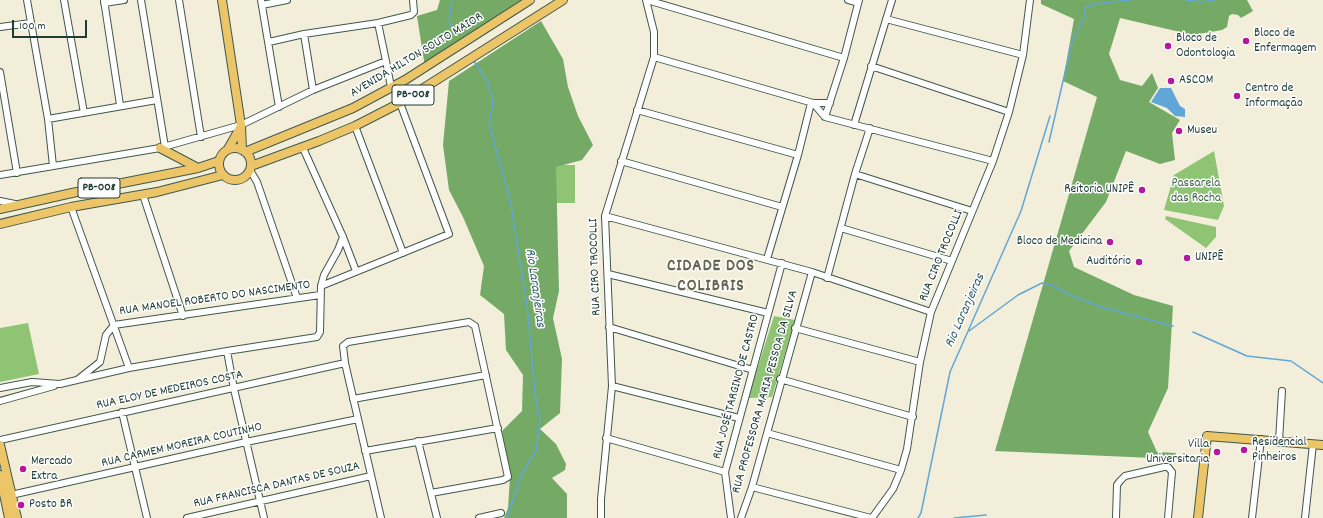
<!DOCTYPE html>
<meta charset="utf-8">
<style>
body{margin:0}
#map{position:relative;width:1323px;height:518px;overflow:hidden;background:#f3eeda;font-family:Dekko,sans-serif}
canvas{display:block}
.scale{position:absolute;left:12px;top:20px;width:75px;height:18px;box-sizing:border-box;border:2px solid #1f3d34;border-top:0;padding-left:5px;font-size:12px;line-height:14px;white-space:nowrap;color:#1f3d34;-webkit-text-stroke:3px #fff;paint-order:stroke}
</style>
<div id="map">
<canvas width="1323" height="518"></canvas>
<div class="scale">100 m</div>
</div>
<script>
const g = document.querySelector('canvas').getContext('2d');
g.lineJoin = 'round';
function paint(path, color) {
  g.fillStyle = color;
  g.fill(path, 'evenodd');
}
function poly(rows) {
  const path = new Path2D();
  for (const r of rows) {
    if (r.length === 3) {
      path.moveTo(r[0] + r[2], r[1]);
      path.arc(r[0], r[1], r[2], 0, 2 * Math.PI);
      continue;
    }
    path.moveTo(r[0], r[1]);
    for (let i = 2; i < r.length; i += 2) path.lineTo(r[i], r[i + 1]);
  }
  return path;
}
function trace(path, color, width, dash) {
  g.strokeStyle = color;
  g.lineWidth = width;
  g.lineCap = dash ? 'butt' : 'round';
  g.setLineDash(dash || []);
  g.stroke(path);
}
function label(font, color, halo, rows, align = 'center') {
  g.font = font + ' Dekko,sans-serif';
  g.lineWidth = 3;
  g.setLineDash([]);
  g.textBaseline = 'middle';
  g.strokeStyle = halo;
  g.fillStyle = color;
  for (const [text, x, y, turn = 0] of rows) {
    g.save();
    g.translate(x, y);
    g.rotate((+turn || 0) * Math.PI / 180);
    g.textAlign = isNaN(turn) ? turn : align;
    if (halo) g.strokeText(text, 0, 0);
    g.fillText(text, 0, 0);
    g.restore();
  }
}
paint(poly([
 [1214,151,1224,206,1218,220,1164,210,1174,175],
 [554,165,575,165,575,203,553,203],
 [1166,216,1216,227,1216,237,1206,248,1165,219],
 [774,316,795,320,772,397,748,398],
 [28,323,39,374,0,382,0,328]
]), '#90c475');
paint(poly([
 [440,0,527,0,425,67,417,16,437,10],
 [1041,0,1247,0,1253,11,1241,18,1238,15,1232,14,1229,16,1227,27,1222,30,1193,35,1120,18,1109,54,1120,80,1142,86,1152,73,1158,88,1149,102,1180,120,1172,133,1175,160,1160,164,1126,151,1106,202,1069,251,1074,267,1134,295,1173,306,1168,388,1148,432,1157,452,1176,453,1175,459,995,451,1097,97,1063,81,1074,19,1041,4],
 [541,21,563,59,568,87,578,116,593,145,582,160,556,167,559,291,553,318,562,359,560,413,540,429,556,444,566,464,565,470,552,478,567,494,567,518,504,518,508,508,510,477,502,431,522,411,523,375,506,350,504,314,480,295,484,266,463,217,449,190,443,145,449,81]
]), '#74aa66');
paint(poly([
 [1160,88,1171,88,1180,106,1185,109,1185,117,1175,116,1167,108,1151,102]
]), '#60a7d7');
trace(poly([
 [452,0,449,20,454,34],
 [1186,0,1202,2,1214,0],
 [474,61,488,83,493,102,489,124,510,199,527,305,535,392,540,421,536,451,521,475,507,518],
 [1049,142,1072,42,1085,15,1085,8,1095,4,1130,0],
 [969,331,1018,295,1042,283,1052,285,1070,295,1101,307,1173,326],
 [1193,332,1247,356,1291,361,1323,383],
 [918,518,921,513,950,372,1021,211,1050,116],
 [954,518,986,515]
]), '#60a7d7', 1.5);
const minor = poly([
 [27,0,48,119,53,166],
 [64,0,84,113],
 [104,0,120,105],
 [141,0,165,147],
 [179,0,201,137],
 [261,0,279,107],
 [647,0,844,58],
 [848,0,858,3],
 [104,3,124,0],
 [262,5,287,0],
 [886,19,1023,55],
 [0,27,31,23],
 [304,34,313,90],
 [269,42,304,34,378,23,411,15,414,12,413,0],
 [654,57,813,103,830,103],
 [386,61,391,87],
 [871,66,1009,112],
 [0,72,17,173],
 [813,103,825,117,993,161],
 [637,110,798,155],
 [825,117,844,58,859,0],
 [48,119,157,100],
 [854,125,892,0],
 [355,126,403,253],
 [303,148,343,237,356,271],
 [621,161,782,207],
 [250,170,257,182,297,298],
 [855,174,972,211],
 [0,175,160,148,241,125,313,90,386,61,378,23],
 [143,195,183,316],
 [0,201,15,204],
 [71,207,129,368],
 [605,216,812,272,931,312],
 [841,228,952,261],
 [767,259,798,155,811,103],
 [608,274,768,313],
 [827,278,855,174,870,128],
 [321,286,449,234,400,103],
 [114,325,320,295],
 [609,327,753,370],
 [795,328,920,362],
 [227,351,234,389,264,518],
 [780,379,913,417],
 [77,380,129,368,227,351,317,337,320,332,321,286,324,275,338,250,343,237],
 [612,386,739,418],
 [0,388,32,382,60,384,77,380,100,362,106,335,114,325],
 [353,399,486,375],
 [0,401,54,386],
 [122,412,147,518],
 [767,433,901,470],
 [606,438,725,472],
 [0,440,345,363],
 [418,441,437,518],
 [1279,441,1282,391],
 [365,451,498,428],
 [752,487,871,518],
 [11,495,246,442,358,419],
 [187,518,371,476],
 [381,518,345,363,343,346,348,342,469,322,475,326,508,477,503,480,431,493],
 [479,518,501,513],
 [601,518,601,499,612,386,605,216,654,57,654,32,646,0],
 [731,518,725,472,782,263],
 [741,518,752,487,812,272],
 [872,518,893,489,901,470,907,449,920,362,931,312,993,161,1009,112,1023,55,1030,0],
 [1116,518,1117,485,1120,481,1125,476,1164,467,1168,467,1172,472,1168,518],
 [1252,518,1261,439],
 [1305,518,1313,444]
]);
const major = poly([
 [222,0,241,125,242,150],
 [235,164,16],
 [160,148,198,168],
 [228,149,240,128],
 [245,152,353,108,405,80,530,0],
 [251,166,319,141,355,126,400,103,563,0],
 [0,209,72,193,198,168,219,161],
 [0,224,71,207,157,192,223,175],
 [0,445,17,518],
 [0,475,9,518],
 [1198,518,1207,436,1323,445]
]);
trace(minor, '#3f584d', 8);
trace(major, '#3f584d', 10);
trace(minor, '#fff', 6);
trace(major, '#edc569', 8);
for (const [x, y, r, color] of [
 [1246,41,4,"#b5179e"],
 [1168,46,4,"#b5179e"],
 [1171,81,4,"#b5179e"],
 [1237,96,4,"#b5179e"],
 [1179,131,4,"#b5179e"],
 [1142,190,4,"#b5179e"],
 [1110,242,4,"#b5179e"],
 [1187,258,4,"#b5179e"],
 [1139,262,4,"#b5179e"],
 [1244,450,4,"#b5179e"],
 [1217,452,4,"#b5179e"],
 [23,469,4,"#b5179e"],
 [21,505,4,"#b5179e"]
]) {
  const dot = new Path2D();
  dot.arc(x, y, r, 0, 2 * Math.PI);
  g.fillStyle = color;
  g.fill(dot);
  trace(dot, '#fff', 1.5);
}
for (const [x, y, w] of [
 [413,95,42],
 [99,188,42]
]) {
  const box = new Path2D();
  box.roundRect(x - w / 2, y - 10, w, 20, 3);
  g.fillStyle = '#fff';
  g.fill(box);
  trace(box, '#1f3d34', 1);
}
label('bold 12px', '#1f3d34', null, [
 ["PB-008",413,95],
 ["PB-008",99,188]
]);
label('13px', '#1f3d34', '#fff', [
 ["Bloco de",1254,34],
 ["Enfermagem",1254,49],
 ["Bloco de",1176,39],
 ["Odontologia",1176,54],
 ["ASCOM",1179,81],
 ["Centro de",1245,89],
 ["Informação",1245,104],
 ["Museu",1187,131],
 ["Reitoria UNIPÊ",1134,190,"right"],
 ["Bloco de Medicina",1102,242,"right"],
 ["UNIPÊ",1195,258],
 ["Auditório",1131,262,"right"],
 ["Residencial",1252,443],
 ["Pinheiros",1252,458],
 ["Villa",1209,445,"right"],
 ["Universitaria",1209,460,"right"],
 ["Mercado",31,462],
 ["Extra",31,477],
 ["Posto BR",29,505]
], 'left');
label('13px', '#1f3d34', '#fff', [
 ["AVENIDA HILTON SOUTO MAIOR",417,56,-31],
 ["RUA CIRO TROCOLLI",942,256,-68],
 ["RUA CIRO TROCOLLI",596,267,-92],
 ["RUA MANOEL ROBERTO DO NASCIMENTO",215,299,-8],
 ["RUA JOSÉ TARGINO DE CASTRO",737,387,-75],
 ["RUA ELOY DE MEDEIROS COSTA",170,391,-12],
 ["RUA PROFESSORA MARIA PESSOA DA SILVA",766,392,-74],
 ["RUA CARMEM MOREIRA COUTINHO",182,446,-13],
 ["RUA FRANCISCA DANTAS DE SOUZA",277,486,-13]
]);
label('13px', '#416648', '#fff', [
 ["Passarela",1196,184],
 ["das Rocha",1196,199]
]);
label('italic 14px', '#36626d', '#fff', [
 ["Rio Laranjeiras",534,288,82],
 ["Rio Laranjeiras",966,311,-66]
]);
g.letterSpacing = '1px';
label('bold 17px', '#676650', '#fff', [
 ["CIDADE DOS",711,268],
 ["COLIBRIS",711,288]
]);
g.letterSpacing = '0px';
</script>
